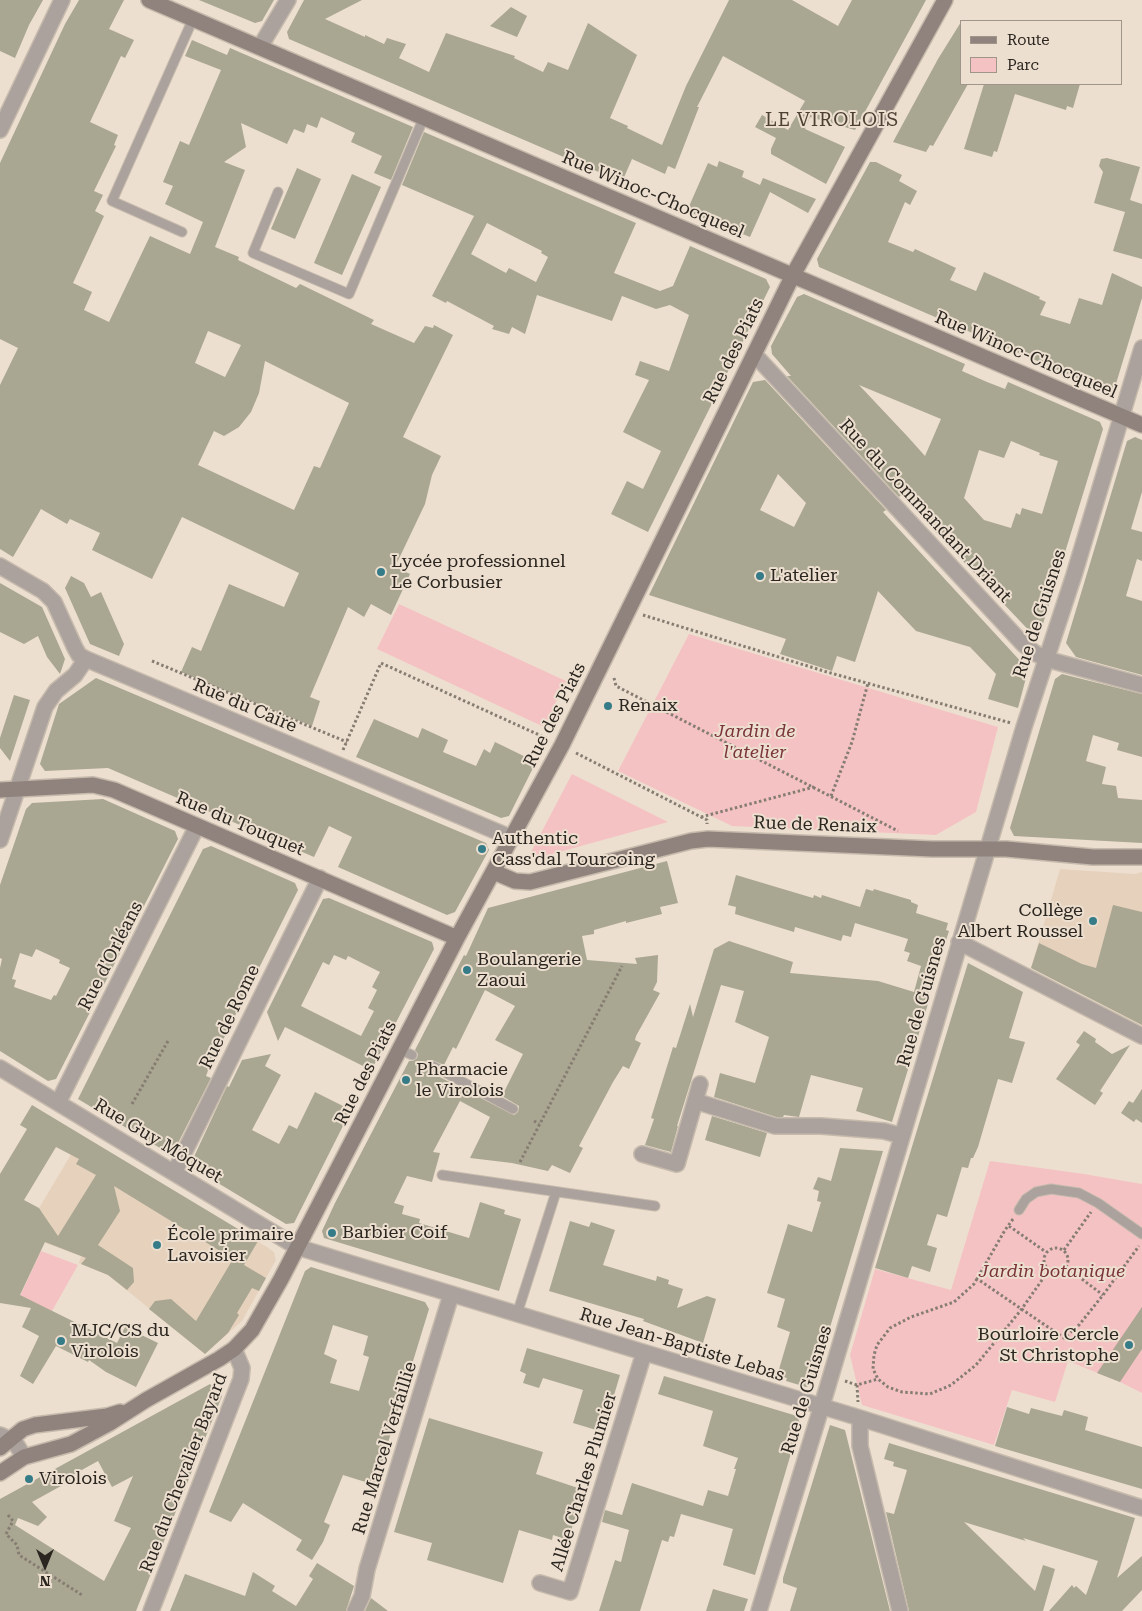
<!DOCTYPE html>
<meta charset="utf-8">
<style>
body{margin:0}
#map{position:relative;width:1142px;height:1611px;overflow:hidden;background:#eddfcf;font-family:"Roboto Serif",serif}
canvas{display:block}
.legend{position:absolute;left:960px;top:20px;width:162px;height:65px;box-sizing:border-box;background:#eddfcf;border:1px solid #9f9589;margin:0;padding:6px 9px;list-style:none;font-size:15px;color:#2b2620}
.legend li{display:flex;align-items:center;gap:10px;height:25px}
.legend b{width:25px;border:1px solid #9f9589}
.north{position:absolute;left:20px;top:1541px;width:50px;height:50px;-webkit-text-stroke:4px #eddfcf;paint-order:stroke;rotate:180deg;font-size:14px;font-weight:700;line-height:20px;text-align:center;color:#2b2620}
.north::after{content:'';display:block;margin:auto;width:18px;height:22px;background:#2b2620;clip-path:polygon(50% 0,100% 100%,50% 72%,0 100%)}
</style>
<div id="map">
<canvas width="1142" height="1611"></canvas>
<ul class="legend">
<li><b style="height:6px;background:#90837d"></b>Route</li>
<li><b style="height:14px;background:#f5c2c4"></b>Parc</li>
</ul>
<div class="north">N</div>
</div>
<script>
const g = document.querySelector('canvas').getContext('2d');
g.lineJoin = 'round';
function paint(path, color) {
  g.fillStyle = color;
  g.fill(path, 'evenodd');
}
function poly(rows) {
  const path = new Path2D();
  for (const r of rows) {
    if (r.length === 3) {
      path.moveTo(r[0] + r[2], r[1]);
      path.arc(r[0], r[1], r[2], 0, 2 * Math.PI);
      continue;
    }
    path.moveTo(r[0], r[1]);
    for (let i = 2; i < r.length; i += 2) path.lineTo(r[i], r[i + 1]);
  }
  return path;
}
function trace(path, color, width, dash) {
  g.strokeStyle = color;
  g.lineWidth = width;
  g.lineCap = dash ? 'butt' : 'round';
  g.setLineDash(dash || []);
  g.stroke(path);
}
function label(font, color, halo, rows, align = 'center') {
  g.font = font + ' "Roboto Serif",serif';
  g.lineWidth = 4;
  g.setLineDash([]);
  g.textBaseline = 'middle';
  g.strokeStyle = halo;
  g.fillStyle = color;
  for (const [text, x, y, turn = 0] of rows) {
    g.save();
    g.translate(x, y);
    g.rotate((+turn || 0) * Math.PI / 180);
    g.textAlign = isNaN(turn) ? turn : align;
    if (halo) g.strokeText(text, 0, 0);
    g.fillText(text, 0, 0);
    g.restore();
  }
}
paint(poly([
 [1060,869,1135,874,1142,872,1142,1026,1031,968],
 [82,1136,267,1247,274,1252,276,1260,242,1321,205,1354,108,1275,79,1263,81,1256,45,1243,52,1227,39,1208]
]), '#e6d2bc');
paint(poly([
 [399,604,566,681,544,727,377,649],
 [689,634,998,727,976,812,936,835,732,826,618,771],
 [572,774,668,822,534,859,530,854],
 [990,1161,1084,1174,1142,1184,1142,1393,1120,1382,1068,1361,1055,1402,1012,1390,994,1445,862,1405,850,1355,875,1269,951,1290],
 [41,1251,78,1265,52,1311,20,1296]
]), '#f5c2c4');
paint(poly([
 [0,0,43,0,29,25,15,58,0,51],
 [79,0,124,0,109,29,134,40,125,58,121,56,90,122,118,135,114,145,116,146,94,191,103,195,95,211,104,216,73,283,92,292,84,310,109,322,150,236,190,254,203,222,165,204,173,186,163,182,180,141,189,145,221,70,185,56,192,40,227,55,230,48,413,127,391,180,374,173,382,156,351,142,355,133,321,117,317,128,307,124,304,133,294,129,287,144,241,123,246,147,224,162,245,170,215,247,239,257,238,260,296,288,300,284,374,320,371,324,414,343,425,326,433,328,434,325,453,335,403,437,441,456,432,475,425,504,395,567,410,574,391,615,371,604,364,617,348,607,310,697,320,701,312,726,181,672,192,647,201,651,229,584,284,607,299,573,182,517,152,579,92,550,100,533,70,519,67,524,41,509,13,557,0,549,0,385,18,348,0,339,0,163,65,24],
 [208,331,241,345,225,377,195,363],
 [265,361,349,403,320,468,314,466,294,510,198,465,214,431,224,436,239,427,251,412,259,393],
 [199,0,274,0,262,21,255,23],
 [304,0,362,0,325,19,365,37,365,35,384,44,387,38,406,44,399,58,429,72,446,33,515,56,514,58,543,72,548,62,568,70,588,23,637,55,610,118,628,126,627,128,662,145,686,86,729,0,792,0,838,26,852,0,926,0,855,130,810,117,805,129,845,147,826,184,771,154,771,149,776,138,755,127,762,115,788,130,805,101,723,56,697,107,699,107,675,169,668,166,665,174,632,159,622,182,289,39,287,32],
 [511,7,527,16,517,37,490,26],
 [961,22,961,84,968,84,933,146,930,145,926,152,893,142,938,59],
 [984,84,1080,84,1073,108,1067,106,1066,110,1015,94,997,152,994,151,992,157,964,149],
 [424,132,636,223,614,273,660,291,673,286,690,246,766,279,770,287,648,532,611,514,627,481,643,489,661,451,623,432,649,380,635,375,640,361,669,371,689,315,670,305,656,309,622,296,612,321,537,295,525,334,512,327,509,334,492,329,494,326,447,301,446,303,432,296,474,216,402,185],
 [487,223,542,251,541,253,548,257,536,282,509,268,506,273,471,254],
 [1107,158,1140,167,1130,200,1142,204,1142,259,1113,251,1125,212,1094,203,1103,172,1099,166,1101,159],
 [719,161,744,171,742,177,760,185,763,178,816,199,808,213,770,192,750,237,687,211,708,163,717,167],
 [870,162,876,162,902,175,899,181,917,191,910,205,905,202,888,242,913,252,915,249,956,268,950,280,976,291,984,272,1040,297,1039,299,1046,302,1040,315,1070,324,1079,298,1102,305,1112,273,1142,287,1142,298,1115,387,1107,391,819,267,817,259],
 [297,168,321,179,295,239,271,229],
 [352,174,381,187,342,275,314,263],
 [804,294,965,364,962,371,987,382,1005,389,1008,382,1100,422,1103,429,1038,640,924,520,925,519,902,494,899,497,787,376,791,376,772,354,771,346,797,297],
 [859,385,941,419,925,456,908,437],
 [1011,441,1040,453,1039,455,1058,461,1042,514,1022,508,1020,515,1016,513,1011,528,984,520,964,498,979,450,1004,458],
 [765,380,886,510,883,512,1024,665,1027,674,1018,708,988,699,996,674,970,647,916,631,878,591,855,662,837,656,832,671,780,654,786,639,649,595,753,382],
 [778,474,806,503,794,527,760,510],
 [1135,437,1142,440,1142,492,1131,529,1142,532,1142,561,1137,559,1126,596,1142,601,1142,675,1076,657,1066,643,1127,441],
 [71,576,84,583,91,597,101,592,124,644,119,656,90,644,65,588],
 [0,583,42,607,65,659,60,674,47,657,38,636,24,644,0,632],
 [1062,674,1142,694,1142,757,1117,750,1119,743,1093,735,1086,761,1106,767,1102,784,1116,786,1118,798,1142,800,1142,843,1014,836,1010,828,1055,679],
 [96,678,486,843,489,850,455,912,447,915,338,867,352,837,329,826,314,857,108,768,45,771,40,764,59,704],
 [14,695,30,700,10,761,0,748,0,738],
 [374,719,418,738,422,728,448,740,443,752,476,766,484,749,490,753,495,742,536,762,509,816,501,818,356,757],
 [103,799,175,831,178,839,56,1079,48,1081,0,1051,0,968,2,959,0,958,0,885,26,809,32,803],
 [36,949,60,960,59,963,70,968,56,996,54,995,51,1000,14,987,16,980,12,979,20,953,32,957],
 [211,846,295,883,298,890,209,1068,206,1076,211,1078,176,1147,165,1151,78,1099,203,849],
 [667,861,678,903,660,907,662,914,626,923,626,921,594,930,594,934,582,936,587,960,637,964,635,958,658,955,657,982,653,990,660,993,636,1036,635,1040,641,1043,629,1069,623,1066,613,1082,579,1146,583,1148,570,1173,552,1165,548,1171,512,1163,470,1158,490,1117,460,1101,433,1152,440,1153,432,1182,407,1176,394,1203,404,1206,402,1214,420,1219,419,1223,469,1238,480,1202,505,1210,504,1214,521,1219,499,1291,324,1238,322,1231,335,1203,409,1061,413,1061,417,1058,418,1054,415,1050,464,955,466,956,488,908],
 [485,990,515,1006,495,1040,523,1054,502,1096,519,1106,518,1112,514,1115,430,1072,427,1067,428,1063,432,1060,444,1065,453,1047,456,1049],
 [736,875,813,898,814,895,821,898,822,895,860,907,866,889,873,891,874,889,911,900,911,902,918,905,916,913,948,923,946,930,949,931,928,996,930,997,892,1122,856,1111,863,1088,811,1075,799,1117,784,1115,783,1117,776,1117,714,1097,720,1073,755,1083,769,1037,735,1022,744,991,721,985,677,1126,678,1126,671,1152,645,1145,654,1119,651,1118,673,1047,676,1048,690,1004,693,1017,714,949,729,941,793,962,790,973,878,981,914,992,921,966,907,961,910,953,904,951,908,939,855,923,851,937,843,935,841,941,795,927,794,932,735,914,736,907,728,905],
 [329,898,432,942,434,949,374,1065,367,1068,285,1027,278,1041,267,1012,323,899],
 [334,955,346,960,348,956,380,972,372,987,377,990,368,1008,374,1011,361,1036,301,1006,323,962,329,965],
 [1113,905,1142,912,1142,1025,1031,968,1039,943,1082,964,1096,968],
 [968,963,1023,992,1009,1038,1025,1042,1012,1083,998,1079,978,1147,973,1158,971,1158,968,1168,962,1167,947,1217,937,1214,927,1245,937,1248,930,1272,912,1266,908,1278,875,1268],
 [1084,1031,1096,1039,1095,1042,1112,1054,1130,1045,1100,1091,1103,1093,1095,1105,1056,1079,1080,1045,1076,1042],
 [271,1054,265,1066,281,1075,252,1130,279,1144,289,1125,297,1129,315,1092,347,1108,348,1116,294,1223,286,1224,193,1168,191,1163,227,1086,229,1087,242,1060],
 [1142,1089,1142,1123,1136,1119,1134,1122,1121,1113,1129,1101,1133,1103],
 [32,1105,258,1241,244,1265,266,1278,259,1291,252,1288,237,1313,239,1315,228,1333,205,1354,149,1309,155,1301,171,1299,196,1321,233,1259,114,1186,120,1211,98,1245,133,1268,134,1282,127,1290,108,1275,81,1264,86,1258,45,1242,20,1295,117,1343,125,1327,158,1343,136,1387,106,1372,89,1360,88,1362,56,1346,33,1384,20,1376,39,1336,22,1327,31,1308,0,1303,0,1174,27,1129,20,1125],
 [56,1147,79,1159,76,1164,96,1175,58,1236,39,1208,24,1200],
 [712,1116,767,1133,760,1157,705,1140],
 [840,1148,883,1151,813,1384,806,1387,786,1381,787,1378,777,1376,790,1332,777,1327,785,1299,767,1293,788,1224,812,1232,821,1202,817,1201,819,1191,813,1189,818,1177,831,1181],
 [570,1221,589,1227,591,1222,615,1230,603,1265,656,1281,657,1276,669,1280,668,1284,683,1289,677,1308,707,1296,716,1299,703,1343,643,1321,644,1319,549,1291],
 [311,1267,425,1302,429,1309,375,1485,343,1475,324,1522,330,1525,323,1542,312,1560,296,1550,302,1540,243,1503,231,1522,209,1512,305,1271],
 [333,1325,368,1336,363,1355,369,1357,359,1391,330,1383,337,1360,324,1354],
 [1142,1307,1142,1349,1120,1382,1097,1373],
 [527,1348,620,1375,603,1432,573,1423,583,1390,543,1378,539,1388,523,1383,526,1374,520,1371],
 [664,1376,797,1416,800,1423,755,1575,723,1565,733,1529,681,1514,674,1537,670,1536,668,1542,662,1540,640,1611,599,1611,615,1560,621,1562,629,1530,602,1522,605,1510,622,1515,632,1483,703,1506,708,1490,728,1496,736,1469,734,1469,738,1458,703,1446,713,1411,658,1394],
 [210,1384,222,1396,136,1611,0,1611,0,1499],
 [98,1461,112,1487,133,1476,114,1521,131,1528,104,1581,15,1525,18,1518,38,1526,47,1517,32,1502,70,1481,69,1477],
 [1007,1407,1029,1414,1031,1408,1062,1416,1064,1410,1088,1417,1085,1430,1142,1447,1142,1489,995,1446],
 [429,1418,543,1452,536,1474,584,1490,568,1540,553,1535,552,1540,519,1530,503,1583,427,1560,432,1543,394,1532],
 [830,1425,845,1430,890,1611,790,1611,797,1588,783,1583,783,1578],
 [889,1443,1135,1518,1117,1578,1142,1556,1142,1590,1122,1611,1049,1611,1072,1585,1074,1588,1076,1586,1086,1595,1098,1561,1023,1538,1026,1541,964,1522,1035,1591,1043,1565,1055,1569,1043,1611,909,1611,886,1512,894,1514,907,1470,893,1466,894,1462,884,1459],
 [317,1563,354,1586,346,1611,170,1611,185,1574,245,1596,253,1572,275,1586,272,1591,296,1606,313,1579,309,1576],
 [713,1589,748,1599,744,1611,706,1611],
 [371,1598,388,1611,365,1611]
]), '#a9a692');
const lane = poly([
 [278,192,253,253,349,294,424,117],
 [182,232,112,201,193,19],
 [399,1049,412,1055],
 [433,1066,513,1109],
 [442,1175,655,1206],
 [1019,1210,1026,1199,1036,1192,1051,1189,1079,1193,1098,1203,1142,1234],
 [517,1314,556,1192]
]);
const street = poly([
 [260,47,288,0],
 [0,130,62,0],
 [754,354,1023,644,1035,653,1046,659,1142,685],
 [0,566,43,591,54,602,75,648,79,655,86,659,512,838],
 [0,840,45,707,56,691,75,675,86,659],
 [959,942,1142,1036],
 [0,1068,297,1247,860,1418,1142,1508],
 [695,1101,775,1126,821,1126,884,1131,902,1136],
 [58,1103,197,826],
 [642,1154,677,1164,700,1084],
 [174,1173,320,878],
 [860,1418,860,1446,900,1611],
 [0,1435,9,1439,16,1444,24,1457],
 [540,1583,570,1592,644,1353],
 [151,1611,241,1379,242,1368,234,1349],
 [355,1611,362,1596,367,1569,451,1295],
 [759,1611,826,1392,1024,727,1074,575,1142,348]
]);
const secondary = poly([
 [149,0,1142,425],
 [0,790,93,785,114,790,457,938],
 [494,872,515,881,530,882,691,841,708,839,932,849,1006,849,1093,857,1142,857],
 [0,1448,23,1429,35,1425,107,1416,120,1412],
 [0,1473,24,1457,71,1444,110,1423,146,1400,219,1359,234,1349,252,1330,281,1279,457,938,562,745,793,275,945,0]
]);
trace(lane, '#c6baac', 11);
trace(street, '#c6baac', 18);
trace(secondary, '#c6baac', 18);
trace(poly([
 [643,615,827,672,1011,723],
 [152,661,347,742],
 [614,678,616,686,898,831],
 [343,750,381,663,548,739],
 [576,753,707,820,707,824],
 [831,796,852,742,868,683],
 [701,817,814,787],
 [132,1104,168,1041],
 [534,1121,539,1124],
 [520,1162,622,966],
 [1013,1219,1005,1230,974,1284,954,1302,911,1317,890,1328,877,1345,874,1355,873,1369,878,1379,888,1387,902,1392,930,1394,951,1385,976,1365,1021,1310,1049,1270],
 [1009,1226,1046,1252],
 [1056,1260,12],
 [1064,1250,1091,1212],
 [1066,1267,1103,1295],
 [976,1278,1064,1338,1079,1325,1103,1295,1139,1246],
 [845,1381,857,1385,878,1379],
 [857,1385,858,1402],
 [8,1515,13,1521,6,1534,17,1545,19,1555,82,1595]
]), '#867d72', 3, [2.5, 2.5]);
trace(lane, '#aba29e', 9);
trace(street, '#aba29e', 15);
trace(secondary, '#90837d', 15);
for (const [x, y, r, color] of [
 [381,572,5,"#367c88"],
 [760,576,5,"#367c88"],
 [608,706,5,"#367c88"],
 [482,849,5,"#367c88"],
 [1093,921,5,"#367c88"],
 [467,970,5,"#367c88"],
 [406,1080,5,"#367c88"],
 [332,1233,5,"#367c88"],
 [157,1245,5,"#367c88"],
 [61,1341,5,"#367c88"],
 [1129,1345,5,"#367c88"],
 [29,1479,5,"#367c88"]
]) {
  const dot = new Path2D();
  dot.arc(x, y, r, 0, 2 * Math.PI);
  g.fillStyle = color;
  g.fill(dot);
  trace(dot, '#eddfcf', 2);
}
label('18px', '#2b2620', '#eddfcf', [
 ["Rue Winoc-Chocqueel",653,195,23],
 ["Rue des Piats",734,351,-64],
 ["Rue Winoc-Chocqueel",1026,355,23],
 ["Rue du Commandant Driant",925,511,47],
 ["Rue de Guisnes",1040,614,-72],
 ["Rue du Caire",245,706,23],
 ["Rue des Piats",555,715,-63],
 ["Rue du Touquet",240,824,23],
 ["Rue de Renaix",815,825,2],
 ["Rue d'Orléans",111,956,-63],
 ["Rue de Guisnes",922,1002,-74],
 ["Rue de Rome",230,1017,-64],
 ["Rue des Piats",366,1073,-63],
 ["Rue Guy Môquet",158,1141,31],
 ["Rue Jean-Baptiste Lebas",682,1345,17],
 ["Rue de Guisnes",807,1390,-73],
 ["Rue Marcel Verfaillie",385,1448,-73],
 ["Rue du Chevalier Bayard",184,1473,-69],
 ["Allée Charles Plumier",584,1482,-73]
]);
label('18px', '#2b2620', '#eddfcf', [
 ["Lycée professionnel",391,562],
 ["Le Corbusier",391,583],
 ["L'atelier",770,576],
 ["Renaix",618,706],
 ["Authentic",492,839],
 ["Cass'dal Tourcoing",492,860],
 ["Collège",1083,911,"right"],
 ["Albert Roussel",1083,932,"right"],
 ["Boulangerie",477,960],
 ["Zaoui",477,981],
 ["Pharmacie",416,1070],
 ["le Virolois",416,1091],
 ["Barbier Coif",342,1233],
 ["École primaire",167,1235],
 ["Lavoisier",167,1256],
 ["MJC/CS du",71,1331],
 ["Virolois",71,1352],
 ["Bourloire Cercle",1119,1335,"right"],
 ["St Christophe",1119,1356,"right"],
 ["Virolois",39,1479]
], 'left');
label('italic 18px', '#7a353b', '#eddfcf', [
 ["Jardin de",755,732],
 ["l'atelier",755,753],
 ["Jardin botanique",1052,1272]
]);
g.letterSpacing = '1px';
label('19px', '#4c4133', '#eddfcf', [
 ["LE VIROLOIS",832,120]
]);
g.letterSpacing = '0px';
</script>
